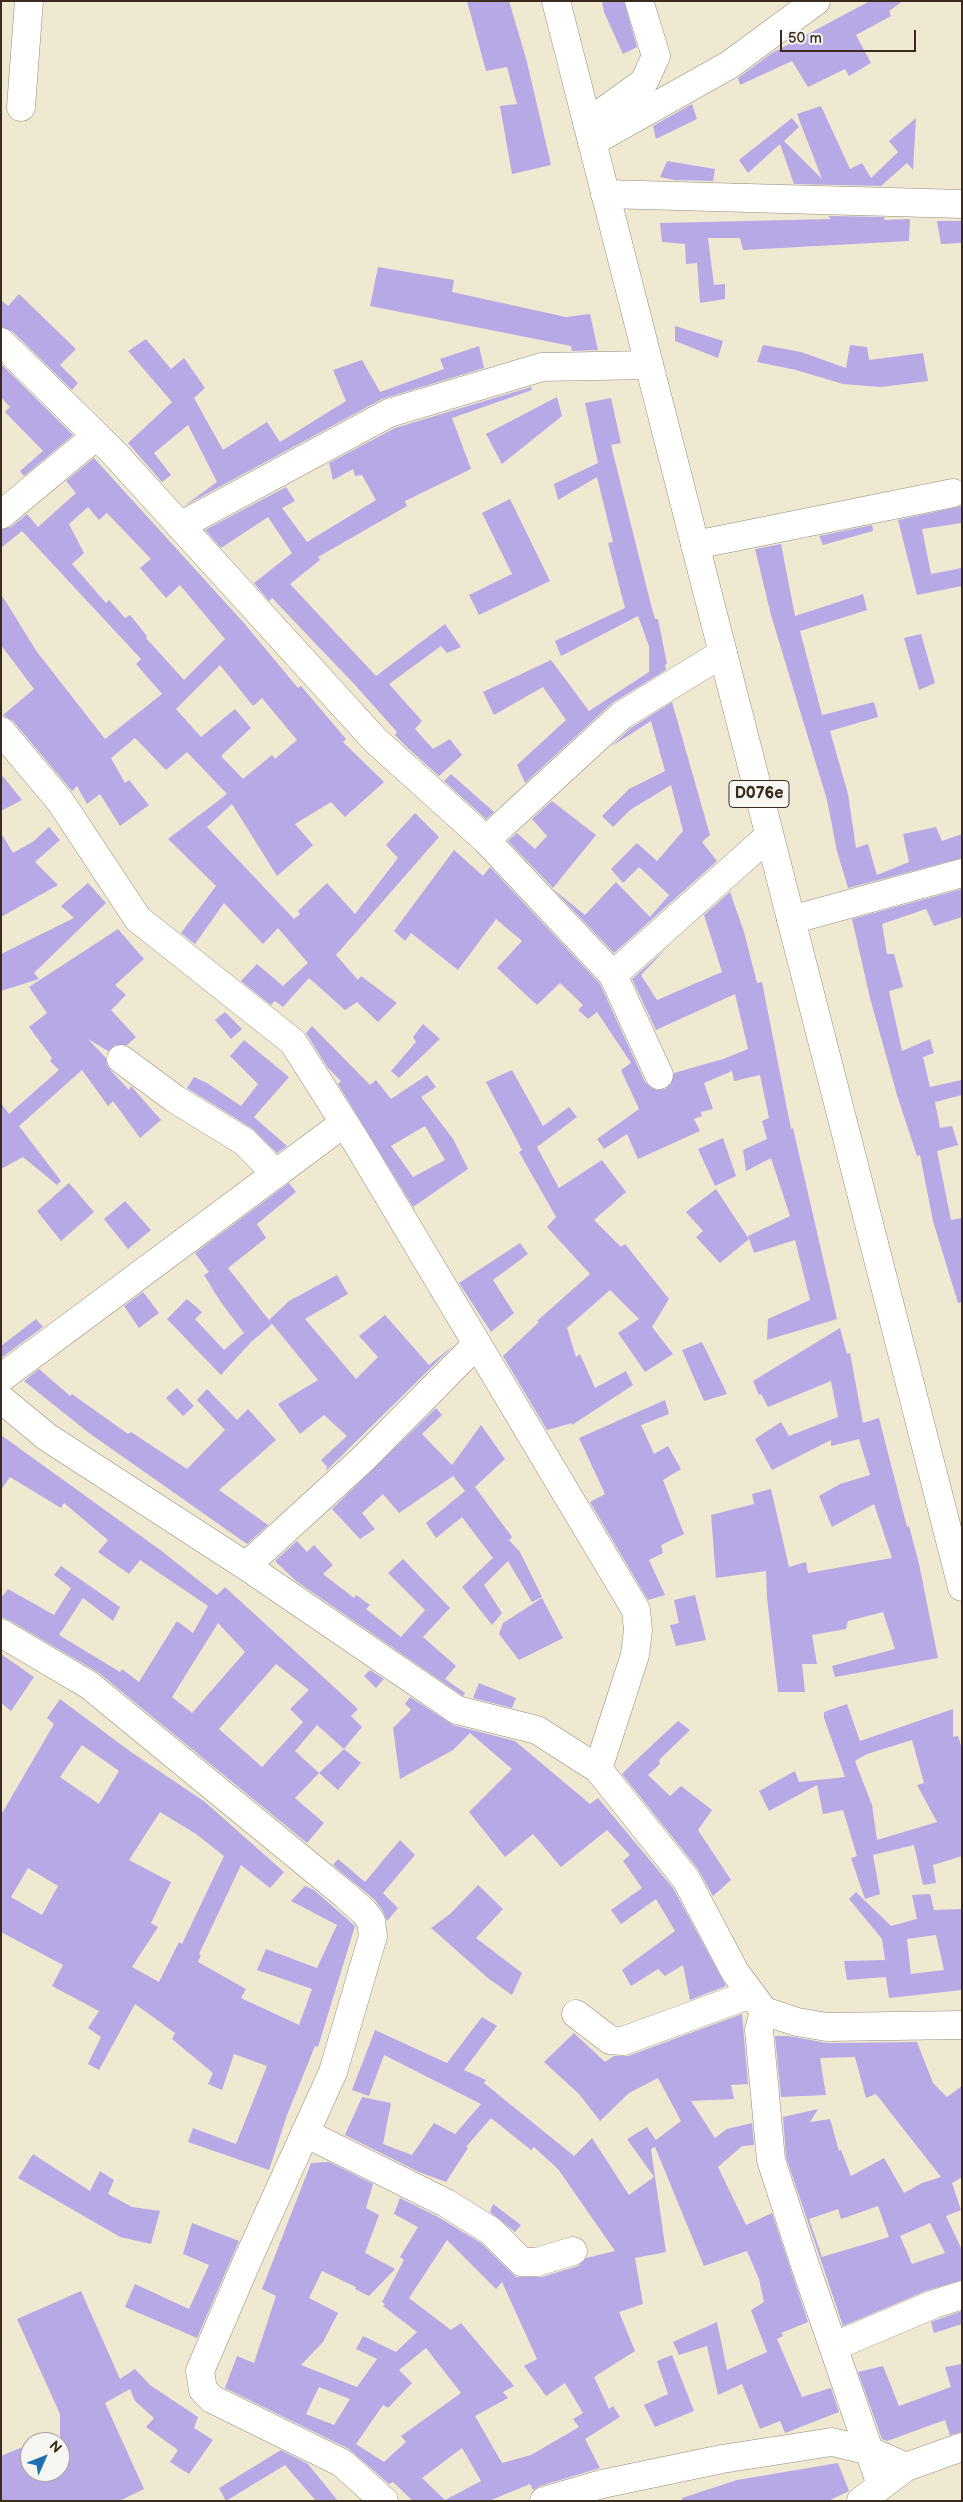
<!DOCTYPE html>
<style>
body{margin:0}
#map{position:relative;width:963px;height:2502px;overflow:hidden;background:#efe9d2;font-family:"Balsamiq Sans",sans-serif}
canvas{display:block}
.frame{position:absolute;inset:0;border:2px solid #3b2a1e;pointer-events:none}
.north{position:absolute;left:20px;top:2432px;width:50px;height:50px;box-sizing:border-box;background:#f6f6f2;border:1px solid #aba49d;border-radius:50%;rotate:46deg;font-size:14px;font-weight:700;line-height:20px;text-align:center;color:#3b2a1e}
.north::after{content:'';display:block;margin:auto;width:18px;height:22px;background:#1f6fb2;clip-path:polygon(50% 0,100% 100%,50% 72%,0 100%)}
.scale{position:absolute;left:780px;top:30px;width:136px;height:22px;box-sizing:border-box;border:2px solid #3b2a1e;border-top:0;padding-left:6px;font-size:15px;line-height:18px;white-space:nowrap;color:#3b2a1e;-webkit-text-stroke:4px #f6f6f2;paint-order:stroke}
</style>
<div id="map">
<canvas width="963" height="2502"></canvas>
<div class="frame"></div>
<div class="north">N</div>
<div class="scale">50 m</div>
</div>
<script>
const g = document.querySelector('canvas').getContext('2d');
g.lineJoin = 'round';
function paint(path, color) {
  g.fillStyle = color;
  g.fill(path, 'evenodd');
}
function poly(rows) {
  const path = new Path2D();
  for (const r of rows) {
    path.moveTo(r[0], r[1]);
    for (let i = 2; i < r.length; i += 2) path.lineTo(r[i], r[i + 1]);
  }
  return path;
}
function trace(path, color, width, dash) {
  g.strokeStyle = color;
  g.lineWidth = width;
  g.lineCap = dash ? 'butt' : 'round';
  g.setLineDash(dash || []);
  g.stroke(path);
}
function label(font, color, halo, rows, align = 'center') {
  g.font = font + ' "Balsamiq Sans",sans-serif';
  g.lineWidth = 4;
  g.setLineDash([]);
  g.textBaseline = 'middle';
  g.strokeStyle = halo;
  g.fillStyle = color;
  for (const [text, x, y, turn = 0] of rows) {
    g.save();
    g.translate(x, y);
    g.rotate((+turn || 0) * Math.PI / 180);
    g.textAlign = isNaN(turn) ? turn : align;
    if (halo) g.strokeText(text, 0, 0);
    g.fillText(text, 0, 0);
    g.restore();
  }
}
paint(poly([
 [467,1,509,1,527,62,551,165,512,174,500,106,517,104,507,67,486,71],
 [602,1,624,1,637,47,623,54,604,12],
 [870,1,903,1,889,11,891,16,856,35,871,63,849,76,845,69,808,87,792,61,740,85,738,78,772,53],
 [692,104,697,119,656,139,653,126],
 [821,106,850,169,862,163,871,178,898,152,889,141,916,118,913,170,907,163,881,186,794,184,780,144,748,173,739,160,792,118,799,127,784,141,822,179,797,114],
 [667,161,715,169,713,181,674,180,660,177],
 [828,216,884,217,885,220,910,219,909,241,743,250,740,238,708,238,714,285,725,284,725,299,700,303,697,263,686,264,685,244,662,242,660,223,831,219],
 [937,221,962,221,962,243,941,244],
 [378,267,454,280,452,292,566,317,590,314,598,350,572,351,571,346,370,306],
 [19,294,76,349,60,365,78,383,72,390,12,331,1,327,1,300,8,306],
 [675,326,723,341,718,358,675,341],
 [146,339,171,369,184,358,205,388,194,398,223,450,267,422,280,442,346,401,333,370,362,360,380,392,444,369,440,359,479,346,484,368,382,399,184,506,217,482,188,425,154,453,171,475,162,482,128,443,172,402,128,351],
 [763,345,801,352,846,368,850,345,867,347,869,360,923,353,928,381,881,387,843,384,796,370,757,362],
 [1,364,73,435,24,476,20,471,43,451,5,412,10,407,1,397],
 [531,387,532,390,452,418,471,469,405,501,407,506,318,557,320,560,290,584,376,676,445,624,461,647,447,653,441,646,389,684,422,721,415,729,433,749,450,739,462,755,439,776,409,749,395,735,397,732,356,686,272,598,269,601,254,583,292,553,268,517,221,548,205,530,286,487,295,501,282,508,307,542,376,500,362,475,355,476,353,469,333,480,329,463,395,428],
 [557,397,562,416,502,464,486,434],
 [611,398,621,443,611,445,650,601,655,619,658,619,667,664,665,665,666,670,612,703,525,783,517,765,566,720,543,687,494,715,483,692,551,660,589,711,649,672,649,646,638,616,561,656,555,641,625,608,608,543,613,542,597,477,558,500,554,484,598,463,585,403],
 [94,458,243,622,298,688,301,686,346,739,343,742,384,782,345,817,331,802,295,824,313,845,277,876,232,804,207,827,294,919,300,914,298,911,327,883,355,914,398,858,386,845,415,813,439,837,336,955,358,980,361,976,397,1003,378,1022,357,1002,345,1010,309,978,283,1007,275,1001,271,1005,241,981,257,964,283,986,308,963,278,928,263,944,224,903,195,944,181,933,216,886,168,839,227,794,187,752,166,770,135,738,111,758,125,783,129,780,149,805,120,826,100,794,87,804,77,786,72,791,13,721,3,715,34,689,1,645,1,594,37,652,105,739,162,694,136,664,141,659,22,531,1,548,1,530,11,527,27,514,38,527,76,493,66,481],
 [88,507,99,520,107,513,151,559,140,568,166,598,180,585,225,639,184,680,146,638,147,636,130,615,125,618,109,600,106,603,72,564,84,553,69,524],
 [220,665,253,706,262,698,297,740,275,759,272,755,243,779,221,756,251,728,235,709,201,737,176,709],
 [510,499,550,581,479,615,469,595,512,574,482,513],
 [962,506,962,523,922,529,931,574,962,568,962,586,917,595,898,520],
 [872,525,873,531,823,545,819,536],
 [781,544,795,616,863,594,867,610,800,631,822,715,874,702,878,717,830,731,848,794,856,848,868,844,877,875,909,862,903,834,936,827,942,841,962,834,962,858,848,888,837,851,827,800,771,615,755,549],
 [921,634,935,683,919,690,904,638],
 [672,702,710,835,702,842,717,861,614,953,553,889,585,915,616,882,650,917,669,895,639,867,623,883,611,869,637,843,657,861,683,831,671,785,630,810,613,827,602,816,629,789,665,771,651,721,612,746,631,728],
 [1,774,22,800,1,811],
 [451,774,494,812,486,819,444,781],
 [552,801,596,835,553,888,508,841,517,833,535,849,547,836,532,819],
 [49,827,60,840,35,862,58,885,1,917,1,833,13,853,34,841],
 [454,850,483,876,490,867,600,984,645,1082,650,1087,657,1090,665,1089,671,1084,674,1073,723,1059,748,1049,735,994,656,1030,657,1032,632,979,666,949,641,975,657,1000,722,972,704,915,730,892,744,932,757,983,762,982,791,1129,793,1128,837,1319,767,1340,768,1319,810,1300,795,1240,754,1253,748,1236,790,1216,771,1158,746,1171,743,1150,767,1139,762,1121,769,1118,760,1075,734,1081,732,1071,704,1083,713,1109,701,1112,702,1116,694,1119,700,1131,638,1159,627,1134,604,1149,597,1139,639,1109,621,1070,631,1063,597,1012,588,1019,578,1010,583,1005,560,983,537,1005,497,968,522,941,496,919,458,970,411,933,405,941,394,931],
 [88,883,106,903,34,973,39,979,1,991,1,954,74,918,61,906],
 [962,889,962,917,934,926,926,909,882,924,887,954,894,954,903,987,889,991,902,1051,930,1039,934,1053,923,1057,930,1087,962,1080,962,1095,935,1102,940,1128,952,1126,958,1145,937,1151,951,1220,962,1218,962,1302,958,1303,933,1221,920,1155,917,1156,897,1095,870,998,852,919],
 [118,929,144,959,115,985,126,995,111,1010,136,1037,127,1045,115,1045,108,1051,88,1039,106,1058,107,1065,111,1071,129,1090,131,1086,161,1120,140,1138,113,1101,108,1106,82,1070,19,1126,61,1181,57,1185,23,1157,1,1169,1,1103,9,1114,59,1070,50,1061,52,1058,29,1027,47,1013,29,987],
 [225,1012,242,1029,231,1039,215,1020],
 [423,1024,440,1039,399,1078,391,1071,416,1042,413,1037],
 [312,1026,370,1085,376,1080,391,1099,427,1075,436,1087,421,1097,453,1139,468,1169,413,1207,338,1084,341,1081,328,1068,306,1033],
 [425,1126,445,1160,413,1177,391,1146],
 [244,1040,289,1077,254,1117,287,1146,277,1153,253,1129,187,1088,194,1077,207,1083,241,1106,258,1084,230,1056],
 [512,1070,543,1126,569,1107,577,1117,537,1147,559,1188,602,1160,626,1192,594,1220,621,1247,625,1244,669,1299,652,1327,673,1354,645,1372,618,1333,639,1319,610,1290,567,1328,576,1357,580,1354,595,1388,626,1371,633,1385,572,1425,572,1423,547,1430,503,1356,539,1322,537,1321,590,1274,547,1227,556,1217,519,1152,522,1150,486,1082],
 [723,1138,736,1176,715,1186,698,1149],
 [69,1183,94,1212,61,1241,37,1211],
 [289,1183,296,1192,257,1224,266,1238,228,1268,272,1324,251,1342,221,1375,167,1319,187,1299,202,1312,195,1319,224,1350,244,1333,220,1301,204,1275,209,1272,195,1253],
 [716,1189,749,1239,720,1263,696,1237,703,1231,686,1212],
 [125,1201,151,1230,128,1249,104,1219],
 [520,1243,528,1254,493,1280,514,1313,491,1332,459,1283],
 [337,1275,348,1294,305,1319,356,1379,378,1357,359,1336,385,1315,429,1365,453,1346,326,1471,327,1467,321,1460,347,1436,324,1415,300,1434,278,1404,318,1380,269,1320,289,1301],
 [143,1292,159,1313,139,1328,124,1306],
 [36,1319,43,1327,1,1358,1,1346],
 [840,1328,847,1354,850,1353,863,1423,879,1418,907,1527,909,1526,919,1564,938,1658,835,1677,832,1666,895,1649,883,1612,848,1621,846,1629,812,1635,817,1664,802,1664,805,1692,778,1692,767,1598,766,1571,716,1578,711,1515,754,1504,752,1494,771,1489,789,1567,806,1562,808,1573,892,1558,874,1504,832,1527,819,1496,840,1484,870,1475,859,1439,831,1446,831,1440,772,1470,755,1439,781,1422,789,1436,838,1417,831,1381,768,1407,761,1394,759,1395,753,1381],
 [702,1342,727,1394,704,1401,682,1350],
 [39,1369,70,1396,72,1394,128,1434,131,1432,187,1469,225,1430,197,1400,207,1389,237,1420,248,1409,276,1440,219,1490,268,1525,247,1544,89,1433,24,1381],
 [177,1388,194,1406,183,1416,166,1398],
 [665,1400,669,1414,641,1425,654,1454,668,1446,681,1469,663,1480,684,1534,661,1545,663,1553,649,1560,665,1595,648,1600,590,1502,605,1494,579,1438],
 [436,1408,442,1415,422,1434,452,1465,481,1425,505,1459,475,1487,512,1537,509,1540,520,1552,542,1597,532,1602,508,1561,484,1585,502,1613,492,1625,462,1587,493,1558,462,1517,436,1538,426,1523,465,1491,453,1476,399,1513,383,1494,362,1513,375,1529,360,1539,332,1509],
 [1,1435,163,1552,217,1595,225,1587,358,1709,351,1716,362,1727,344,1749,361,1763,338,1790,319,1773,295,1798,324,1823,307,1843,99,1673,9,1620,1,1617,1,1598,8,1589,54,1615,71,1588,54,1575,61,1566,120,1607,113,1621,83,1598,59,1635,120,1672,122,1669,139,1682,177,1621,193,1633,208,1606,140,1560,129,1574,98,1552,108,1540,64,1503,61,1508,10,1477,1,1490],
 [218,1623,245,1652,192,1713,172,1697],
 [276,1664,309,1690,290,1709,303,1722,262,1767,219,1729],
 [317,1725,344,1749,319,1773,295,1751],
 [297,1541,307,1552,314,1545,333,1565,323,1574,354,1598,356,1595,370,1605,366,1609,401,1637,425,1610,388,1573,403,1559,450,1608,423,1637,456,1666,445,1679,465,1693,463,1696,296,1581,275,1561],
 [695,1595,706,1640,676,1646,670,1625,679,1623,674,1600],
 [542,1598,563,1638,519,1660,499,1634,503,1623],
 [1,1654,34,1677,11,1711,1,1703],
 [370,1670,384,1679,376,1688,364,1676],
 [479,1683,516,1698,512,1708,473,1698],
 [410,1697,453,1725,515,1741,590,1804,598,1798,673,1888,726,1986,690,2000,683,1965,665,1976,658,1969,631,1986,622,1970,675,1931,656,1899,621,1924,611,1910,642,1888,623,1861,630,1855,607,1830,561,1867,533,1834,505,1857,469,1812,512,1769,470,1733,453,1750,400,1779,393,1728,411,1710,405,1704],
 [60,1699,131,1752,205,1802,284,1872,270,1888,241,1865,199,1954,201,1955,198,1962,246,1989,241,1998,299,2025,312,1989,257,1970,266,1949,317,1968,337,1925,291,1901,305,1886,314,1890,355,1926,318,2047,315,2046,287,2115,269,2170,188,2142,193,2128,236,2144,267,2066,234,2054,222,2090,208,2084,213,2073,172,2039,175,2033,135,2004,99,2070,88,2064,101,2037,88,2028,99,2011,52,1986,63,1965,1,1932,1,1815,54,1724,47,1718],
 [82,1745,119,1771,99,1804,60,1777],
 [160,1812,196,1834,224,1856,182,1944,179,1942,159,1982,132,1967,158,1927,151,1923,171,1882,129,1860],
 [28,1868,58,1886,42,1915,11,1897],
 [847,1704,860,1741,953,1709,953,1737,958,1736,962,1749,962,1856,933,1865,936,1883,923,1885,914,1845,873,1855,880,1894,865,1899,851,1858,857,1856,843,1810,823,1814,817,1785,769,1811,759,1791,795,1771,799,1782,845,1777,824,1718,824,1712],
 [912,1740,924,1783,917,1785,937,1822,877,1840,872,1805,855,1761,867,1754],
 [678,1721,690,1730,659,1760,660,1764,648,1775,670,1796,681,1786,712,1810,698,1830,731,1880,713,1896,698,1869,622,1774,633,1763,635,1765,633,1763],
 [400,1840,415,1855,383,1893,398,1908,387,1921,383,1911,375,1900,333,1865,338,1859,365,1882],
 [478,1885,503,1909,476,1938,522,1973,512,1995,489,1979,431,1928,450,1914],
 [856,1892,891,1926,917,1919,912,1895,930,1894,934,1910,962,1909,962,1990,889,1998,886,1977,847,1980,844,1961,885,1960,882,1939,849,1899],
 [936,1935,944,1970,911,1974,907,1939],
 [742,2014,748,2084,731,2085,734,2099,691,2101,715,2138,727,2129,752,2123,754,2145,742,2146,718,2167,746,2225,772,2213,808,2322,781,2333,783,2336,777,2339,802,2397,831,2388,839,2412,785,2433,780,2421,760,2429,742,2384,718,2395,707,2346,679,2355,673,2342,717,2322,727,2370,767,2352,751,2310,764,2302,759,2279,747,2251,704,2266,655,2147,651,2149,666,2252,635,2258,643,2304,619,2312,635,2351,594,2377,609,2409,613,2406,620,2417,585,2439,600,2468,540,2486,533,2490,530,2484,489,2501,413,2501,393,2482,389,2484,349,2449,225,2388,237,2356,254,2363,276,2296,262,2289,311,2163,329,2162,373,2184,366,2208,379,2215,365,2253,395,2269,369,2296,355,2289,356,2287,322,2271,309,2298,338,2313,323,2342,301,2365,357,2387,377,2359,356,2349,363,2336,396,2352,417,2332,383,2306,385,2304,382,2302,404,2260,400,2257,418,2227,394,2214,400,2198,438,2217,481,2243,516,2277,542,2277,578,2266,586,2258,615,2251,558,2169,534,2147,531,2150,491,2118,466,2147,468,2148,446,2182,419,2172,345,2135,362,2097,391,2103,383,2144,412,2155,434,2123,455,2134,481,2104,384,2055,369,2096,352,2090,375,2030,447,2063,482,2017,497,2026,464,2070,486,2080,484,2083,574,2156,592,2138,629,2195,654,2177,627,2139,647,2127,656,2140,681,2121,658,2078,629,2093,600,2121,579,2094,544,2062,574,2033,605,2062,614,2056,628,2056],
 [447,2240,496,2289,502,2282,537,2359,524,2366,546,2396,565,2383,583,2413,573,2419,579,2427,531,2455,502,2463,475,2416,508,2398,503,2392,514,2386,461,2323,451,2330,409,2298],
 [426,2348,461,2393,401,2436,406,2442,384,2462,356,2444,383,2405,388,2408,412,2383,399,2370],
 [319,2387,350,2399,334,2425,306,2414],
 [462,2448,481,2481,445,2500,422,2478],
 [775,2036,788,2036,827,2043,917,2042,933,2083,947,2097,962,2086,962,2177,952,2183,961,2210,946,2216,962,2250,962,2280,928,2290,843,2326,786,2157,783,2117,818,2109,810,2122,830,2119,839,2151,841,2150,851,2176,884,2158,904,2193,922,2183,941,2177,876,2094,866,2098,855,2057,820,2058,826,2095,781,2097],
 [878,2206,889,2237,822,2257,809,2219,838,2209,841,2219],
 [930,2223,945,2253,912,2264,900,2236],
 [33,2154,90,2191,100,2171,114,2180,108,2194,132,2207,160,2211,151,2244,120,2237,18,2178],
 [493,2204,521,2225,515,2232,490,2212],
 [192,2223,239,2241,197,2338,125,2307,135,2284,189,2309,209,2265,183,2254],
 [81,2291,120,2379,135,2369,150,2385,198,2417,194,2428,213,2440,189,2474,170,2462,178,2450,146,2427,154,2418,135,2401,130,2389,105,2403,144,2489,119,2501,1,2501,1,2456,30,2444,30,2472,60,2472,60,2414,17,2319],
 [962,2311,962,2324,934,2333,931,2322],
 [672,2355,694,2411,655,2427,644,2405,668,2394,657,2361],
 [962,2364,962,2432,950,2435,945,2420,887,2441,882,2439,858,2372,883,2366,899,2406,951,2387,945,2367],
 [281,2450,308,2464,338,2501,316,2501,285,2465,226,2501,219,2488],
 [838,2463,849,2491,828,2501,682,2501,682,2498,737,2480]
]), '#b7a9e5');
const minor = poly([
 [21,107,29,1],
 [587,123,644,82,656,56,639,1],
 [592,142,729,65,816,1],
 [605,194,962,204],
 [1,342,114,453,375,740,486,840,613,975,659,1075],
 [1,515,96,436],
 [180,526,389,413,542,367,649,365],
 [695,545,953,493],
 [1,731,60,801,138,919,293,1042,354,1138,636,1610,638,1630,635,1655,598,1769],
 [486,840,622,715,723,653],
 [791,920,962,873],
 [613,975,769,836],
 [121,1059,175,1099,245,1142,276,1174],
 [1,1378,344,1123],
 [1,1399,47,1437,246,1566,457,1710,537,1730,598,1769,686,1879,735,1972,764,2011,797,2022,827,2027,962,2025],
 [246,1566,364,1458,477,1344],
 [1,1633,89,1685,344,1894,364,1912,371,1921,373,1936,333,2072,248,2259,200,2371,203,2390,212,2399,342,2463,384,2501],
 [764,2011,759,2030,771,2160,804,2262,881,2485],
 [576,2014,610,2040,623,2041,751,1994],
 [305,2133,446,2203,491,2231,522,2262,537,2262,573,2251],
 [835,2346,934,2304,962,2295],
 [544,2501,602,2484,722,2459,832,2442,870,2451,906,2467],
 [861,2501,906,2467,962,2447]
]);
const major = poly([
 [556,1,962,1587]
]);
trace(minor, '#958a78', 29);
trace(major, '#958a78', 29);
trace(minor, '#fff', 28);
trace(major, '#fff', 28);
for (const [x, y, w] of [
 [759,794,60]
]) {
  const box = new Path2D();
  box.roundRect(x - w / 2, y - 13.5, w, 27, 4);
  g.fillStyle = '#f6f6f2';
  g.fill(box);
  trace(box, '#3b2a1e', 1);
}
label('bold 16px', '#3b2a1e', null, [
 ["D076e",759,794]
]);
</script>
